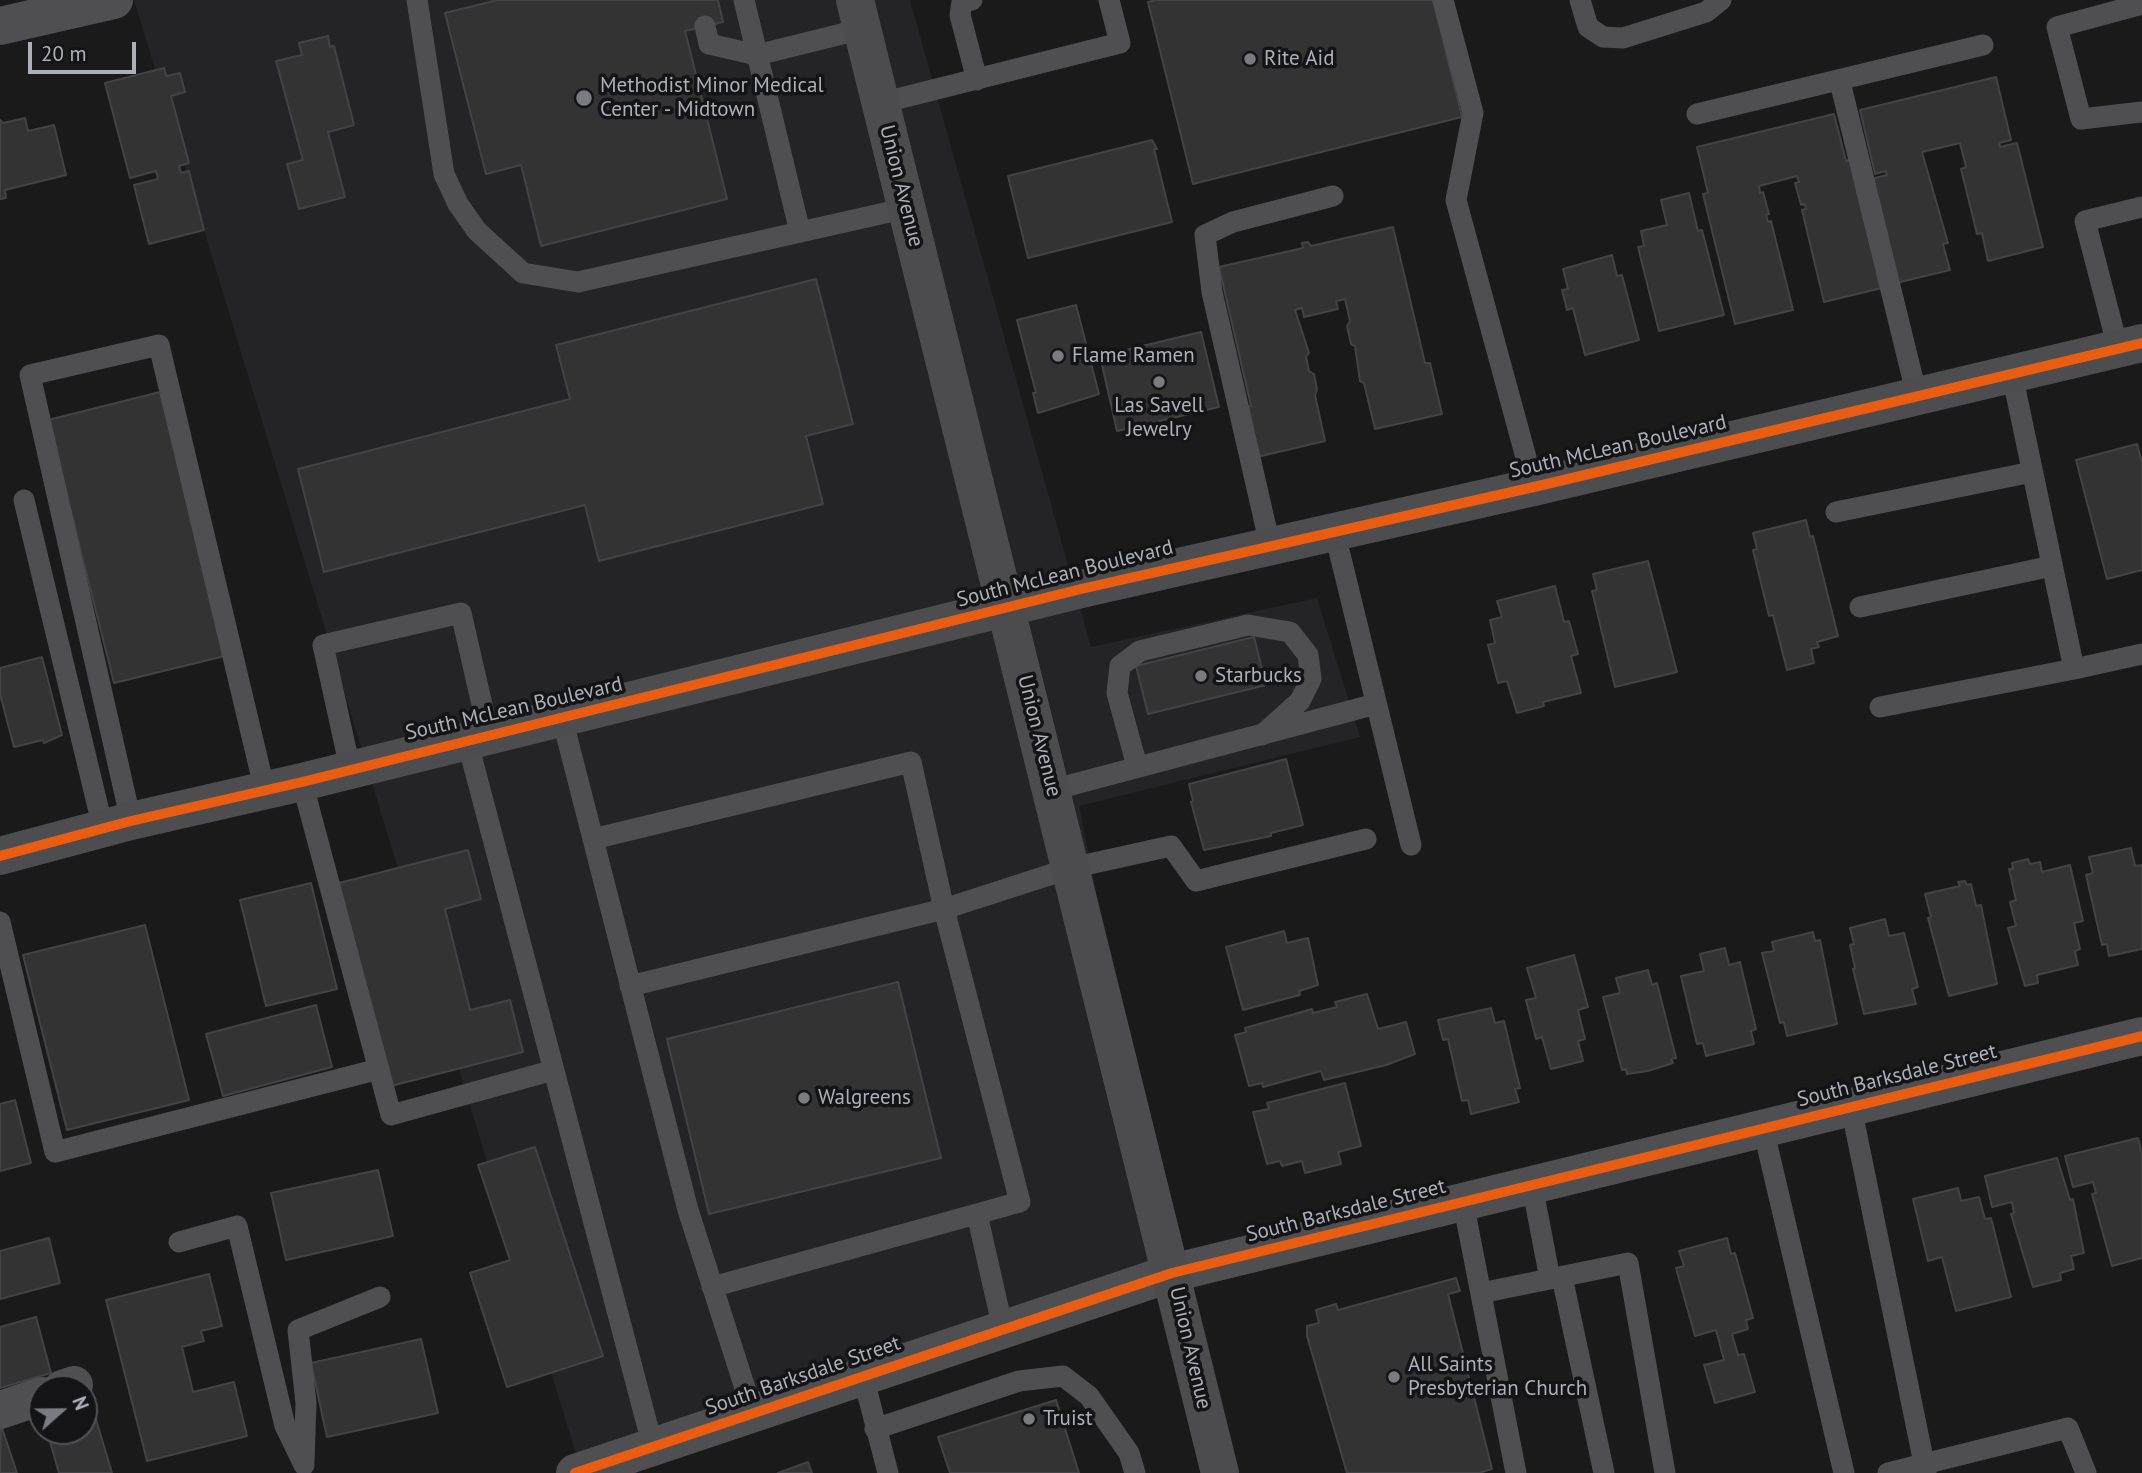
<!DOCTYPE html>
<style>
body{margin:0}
#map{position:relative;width:2142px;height:1473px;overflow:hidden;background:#1a1a1a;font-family:"PT Sans",sans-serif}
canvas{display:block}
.north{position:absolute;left:28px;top:1375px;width:70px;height:70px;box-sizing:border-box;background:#141416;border:2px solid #515257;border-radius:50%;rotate:69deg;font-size:19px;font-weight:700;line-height:28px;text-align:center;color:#adb0b9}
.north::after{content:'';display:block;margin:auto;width:24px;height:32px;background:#7a7c81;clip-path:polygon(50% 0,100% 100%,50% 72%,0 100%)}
.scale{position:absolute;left:28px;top:42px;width:108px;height:32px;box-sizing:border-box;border:4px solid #adb0b9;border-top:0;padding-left:9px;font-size:21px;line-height:24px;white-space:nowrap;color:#adb0b9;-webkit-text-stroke:5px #141416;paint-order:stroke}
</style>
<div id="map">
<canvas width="2142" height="1473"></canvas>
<div class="north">N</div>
<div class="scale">20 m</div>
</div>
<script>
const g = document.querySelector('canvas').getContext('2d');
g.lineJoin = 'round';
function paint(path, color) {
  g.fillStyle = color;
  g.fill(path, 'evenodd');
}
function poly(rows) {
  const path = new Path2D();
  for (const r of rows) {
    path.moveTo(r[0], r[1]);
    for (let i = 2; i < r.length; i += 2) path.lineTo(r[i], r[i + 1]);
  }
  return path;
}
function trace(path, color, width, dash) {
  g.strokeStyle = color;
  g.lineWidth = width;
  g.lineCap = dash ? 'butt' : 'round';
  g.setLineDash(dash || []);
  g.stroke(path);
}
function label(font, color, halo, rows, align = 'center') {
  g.font = font + ' "PT Sans",sans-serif';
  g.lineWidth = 7;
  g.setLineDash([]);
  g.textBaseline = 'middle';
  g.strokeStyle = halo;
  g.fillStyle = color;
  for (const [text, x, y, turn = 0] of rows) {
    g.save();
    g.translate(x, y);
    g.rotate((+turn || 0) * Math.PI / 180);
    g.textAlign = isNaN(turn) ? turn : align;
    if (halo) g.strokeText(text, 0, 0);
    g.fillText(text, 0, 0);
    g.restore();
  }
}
paint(poly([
 [134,0,910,0,1091,647,1317,598,1360,737,1079,806,1173,1277,578,1461]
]), '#242426');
const building = poly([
 [498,0,718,0,723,22,685,31,727,199,541,246,521,165,486,174,445,13,498,0],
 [1156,0,1433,0,1462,117,1193,184,1148,2,1156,0],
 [328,36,330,47,334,46,354,125,328,132,345,197,299,209,287,164,303,160,276,61,302,55,299,43,328,36],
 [164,68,166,76,180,73,185,92,171,96,189,163,179,166,181,173,189,171,204,230,149,244,134,185,158,179,156,171,130,178,105,83,164,68],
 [1996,77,2011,140,1999,143,2000,147,2017,143,2043,247,1988,261,1982,233,1977,234,1961,169,1966,167,1960,143,1922,152,1948,243,1943,244,1950,270,1896,283,1871,179,1887,175,1886,171,1875,174,1860,110,1996,77],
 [1834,114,1846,161,1851,159,1882,288,1824,302,1802,210,1806,209,1805,204,1801,205,1795,183,1799,182,1797,176,1759,186,1760,193,1763,192,1769,214,1766,215,1768,222,1771,221,1793,310,1735,324,1703,194,1708,193,1697,147,1834,114],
 [25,118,28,131,54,125,66,175,5,190,6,198,0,199,0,120,3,123,25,118],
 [1152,140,1157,149,1154,149,1172,222,1028,258,1008,176,1152,140],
 [1689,193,1698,231,1702,230,1724,315,1659,331,1638,247,1644,246,1641,231,1667,225,1661,200,1689,193],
 [1393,227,1425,363,1430,363,1442,414,1375,429,1364,383,1360,381,1355,346,1351,344,1347,326,1350,321,1345,299,1336,301,1338,309,1304,317,1302,308,1295,310,1309,353,1306,357,1309,371,1314,374,1317,390,1315,395,1325,441,1257,457,1246,407,1251,406,1219,267,1303,248,1302,243,1308,242,1311,246,1393,227],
 [1612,255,1617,276,1622,275,1639,340,1585,355,1573,308,1567,310,1562,290,1568,289,1563,269,1612,255],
 [816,279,853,424,806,436,823,504,599,561,585,505,324,572,298,469,570,399,556,345,816,279],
 [1076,305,1099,394,1038,413,1033,393,1036,393,1017,320,1076,305],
 [1201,332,1219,407,1117,431,1100,356,1201,332],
 [160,392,225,656,114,683,48,420,160,392],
 [2137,444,2142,463,2142,570,2107,579,2076,460,2137,444],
 [1806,520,1810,537,1813,536,1838,636,1817,642,1819,647,1811,649,1814,663,1787,670,1773,615,1769,616,1753,550,1757,549,1753,533,1806,520],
 [1648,561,1677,672,1615,687,1592,591,1597,590,1593,574,1648,561],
 [1555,586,1564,622,1569,621,1578,654,1571,656,1581,693,1543,702,1544,706,1517,713,1507,681,1498,683,1488,645,1495,643,1490,620,1502,617,1497,601,1555,586],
 [1254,637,1266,685,1148,714,1136,666,1254,637],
 [42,657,62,735,44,743,43,740,14,747,0,694,0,668,42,657],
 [1286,759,1303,825,1271,833,1271,836,1204,850,1191,802,1193,801,1189,784,1286,759],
 [2131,848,2135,866,2142,865,2142,949,2109,956,2107,944,2102,945,2086,875,2093,873,2089,857,2131,848],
 [468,850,481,899,445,909,470,1010,510,1000,523,1052,391,1086,339,883,468,850],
 [2028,859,2030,864,2040,862,2042,872,2070,865,2083,921,2074,923,2080,949,2075,951,2078,965,2037,975,2038,983,2025,986,2008,928,2016,926,2010,902,2016,900,2009,869,2013,869,2012,863,2028,859],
 [1965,881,1967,885,1971,884,1976,906,1981,905,1997,984,1949,996,1928,918,1931,917,1925,894,1960,886,1958,882,1965,881],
 [311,883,337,989,266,1006,240,900,311,883],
 [1885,919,1889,936,1904,933,1918,987,1912,989,1916,1004,1864,1014,1853,969,1855,968,1850,945,1854,944,1850,928,1885,919],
 [145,925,189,1100,67,1130,23,955,145,925],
 [1284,931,1287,943,1308,938,1318,985,1299,991,1300,995,1243,1010,1226,947,1284,931],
 [1813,932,1815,941,1820,940,1837,1024,1787,1036,1784,1022,1780,1023,1762,953,1774,951,1772,942,1813,932],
 [1725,948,1729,965,1740,962,1756,1029,1751,1031,1754,1044,1706,1056,1703,1043,1697,1044,1681,976,1704,971,1700,954,1725,948],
 [1574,955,1588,1007,1578,1010,1585,1039,1578,1041,1583,1061,1551,1069,1542,1037,1536,1039,1526,1000,1536,998,1527,968,1574,955],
 [1648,970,1652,985,1657,983,1676,1058,1671,1059,1673,1063,1648,1071,1627,1074,1626,1069,1622,1070,1603,997,1620,993,1616,978,1648,970],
 [898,982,941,1158,709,1214,667,1039,898,982],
 [1367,994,1378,1029,1406,1022,1415,1054,1386,1065,1324,1080,1321,1071,1263,1087,1262,1083,1249,1086,1235,1035,1246,1032,1245,1028,1312,1009,1313,1013,1337,1007,1335,1002,1367,994],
 [316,1005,332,1067,223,1096,206,1034,316,1005],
 [1491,1008,1495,1023,1504,1021,1520,1088,1515,1089,1519,1102,1471,1114,1468,1100,1462,1101,1448,1039,1443,1040,1438,1020,1491,1008],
 [1345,1083,1361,1146,1338,1152,1341,1164,1305,1173,1302,1161,1282,1166,1280,1161,1267,1164,1253,1112,1269,1109,1267,1103,1345,1083],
 [15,1100,31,1163,0,1171,0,1104,15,1100],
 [2138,1138,2142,1154,2142,1258,2112,1266,2092,1194,2096,1193,2093,1182,2073,1187,2065,1156,2138,1138],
 [535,1147,603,1356,507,1387,470,1273,510,1260,478,1165,535,1147],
 [2057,1158,2070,1200,2073,1199,2084,1253,2071,1256,2074,1269,2060,1273,2061,1280,2033,1287,2011,1214,2014,1213,2012,1202,1992,1207,1985,1176,2057,1158],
 [378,1170,393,1236,286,1260,271,1193,378,1170],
 [1958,1188,1961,1201,1979,1197,1985,1219,1991,1218,2011,1297,1956,1311,1942,1257,1928,1261,1913,1199,1958,1188],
 [49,1238,60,1283,0,1299,0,1251,49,1238],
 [1727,1238,1731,1254,1735,1253,1753,1318,1746,1320,1748,1329,1732,1334,1738,1355,1744,1354,1755,1392,1715,1403,1704,1365,1724,1360,1716,1330,1695,1336,1676,1268,1684,1266,1679,1251,1727,1238],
 [209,1274,222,1326,201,1331,204,1341,182,1347,193,1392,234,1382,247,1436,147,1461,106,1300,209,1274],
 [1456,1278,1460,1291,1448,1294,1492,1469,1479,1473,1347,1473,1307,1336,1307,1326,1319,1323,1316,1310,1336,1304,1338,1310,1456,1278],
 [36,1317,51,1373,0,1388,0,1327,36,1317],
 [421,1339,438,1413,327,1437,311,1363,421,1339],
 [89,1396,112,1473,59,1473,47,1431,84,1431,84,1398,89,1396],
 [1056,1400,1079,1473,950,1473,938,1437,1056,1400],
 [1,1425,17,1473,0,1473,1,1425],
 [808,1462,812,1473,778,1473,808,1462]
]);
paint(building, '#333334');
trace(building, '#434346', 2);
trace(poly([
 [417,0,444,174,458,204,477,231,523,273,578,282,907,208],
 [744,0,800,232],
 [972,0,962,2,960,15,977,80],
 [1443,0,1473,113,1456,200,1534,487],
 [1580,0,1588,27,1603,37,1623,38,1706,12,1721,0],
 [2142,4,2057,27,2081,119,2142,112],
 [705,26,709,44,757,55,862,29],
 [1840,82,1917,396],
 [881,103,1120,43,1109,0],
 [1697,114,1983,45],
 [2118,348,2085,221,2142,207],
 [2012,374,2074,669,2142,654],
 [24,500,103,828],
 [1836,512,2032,472],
 [1334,530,1411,845],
 [1270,545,1212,292,1205,235,1233,222,1333,196],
 [1860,607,2052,566],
 [1880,707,2074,669],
 [562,718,688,1210,753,1413],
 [467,740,653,1447],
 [1137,766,1117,693,1120,666,1140,651,1248,625,1290,632,1308,655,1311,679,1300,701,1262,735],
 [350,768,323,645,461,613,489,735],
 [302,782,391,1115,554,1070],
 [1052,790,1376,704],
 [131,821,30,375,159,345,265,791],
 [593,839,911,762,944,909,1020,1202,712,1287],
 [0,922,55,1152,379,1069],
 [630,986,944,909,1071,868,1171,846,1196,881,1366,839],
 [1851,1107,1926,1473],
 [1763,1128,1844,1473],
 [1532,1185,1550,1279],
 [1463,1202,1516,1473],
 [977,1214,1003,1329],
 [179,1242,237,1226,285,1426,304,1465],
 [1562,1277,1604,1473],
 [1481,1293,1628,1263,1665,1473],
 [863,1376,888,1473],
 [875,1429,1019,1381,1063,1376,1089,1396,1129,1453,1135,1473],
 [304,1461,306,1403,298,1330,380,1297],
 [1888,1473,2068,1428,2086,1473]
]), '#4f4f52', 21);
trace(poly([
 [0,26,114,0],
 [62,1389,74,1385],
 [0,1410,42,1396],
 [575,1473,1172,1273,2142,1036]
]), '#4f4f52', 38);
trace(poly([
 [0,856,131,821,302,782,1081,589,1534,487,2142,343]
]), '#4d4d50', 38);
trace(poly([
 [855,0,1220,1473]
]), '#4c4c4e', 38);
trace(poly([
 [0,856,131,821,302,782,1081,589,1534,487,2142,343],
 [575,1473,1172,1273,2142,1036]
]), '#e95d12', 10);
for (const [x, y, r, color] of [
 [1250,59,7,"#7a7c81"],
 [584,98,9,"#7a7c81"],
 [1058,356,7,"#7a7c81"],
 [1159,382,7,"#7a7c81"],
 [1201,676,7,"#7a7c81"],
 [804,1098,7,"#7a7c81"],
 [1394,1377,7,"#7a7c81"],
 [1029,1419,7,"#7a7c81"]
]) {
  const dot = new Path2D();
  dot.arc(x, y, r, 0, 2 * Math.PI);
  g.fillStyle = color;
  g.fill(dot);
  trace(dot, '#141416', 2.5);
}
label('21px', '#adb0b9', '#141416', [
 ["Rite Aid",1264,59],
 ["Methodist Minor Medical",600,86],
 ["Center - Midtown",600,110],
 ["Flame Ramen",1072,356],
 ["Las Savell",1159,406,"center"],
 ["Jewelry",1159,430,"center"],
 ["Starbucks",1215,676],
 ["Walgreens",818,1098],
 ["All Saints",1408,1365],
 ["Presbyterian Church",1408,1389],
 ["Truist",1043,1419]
], 'left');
label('21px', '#adb0b9', '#141416', [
 ["Union Avenue",901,186,76],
 ["South McLean Boulevard",1618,447,-13],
 ["South McLean Boulevard",1065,574,-14],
 ["South McLean Boulevard",514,709,-13],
 ["Union Avenue",1039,736,76],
 ["South Barksdale Street",1897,1076,-14],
 ["South Barksdale Street",1346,1211,-14],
 ["Union Avenue",1190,1348,77],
 ["South Barksdale Street",803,1376,-19]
]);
</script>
